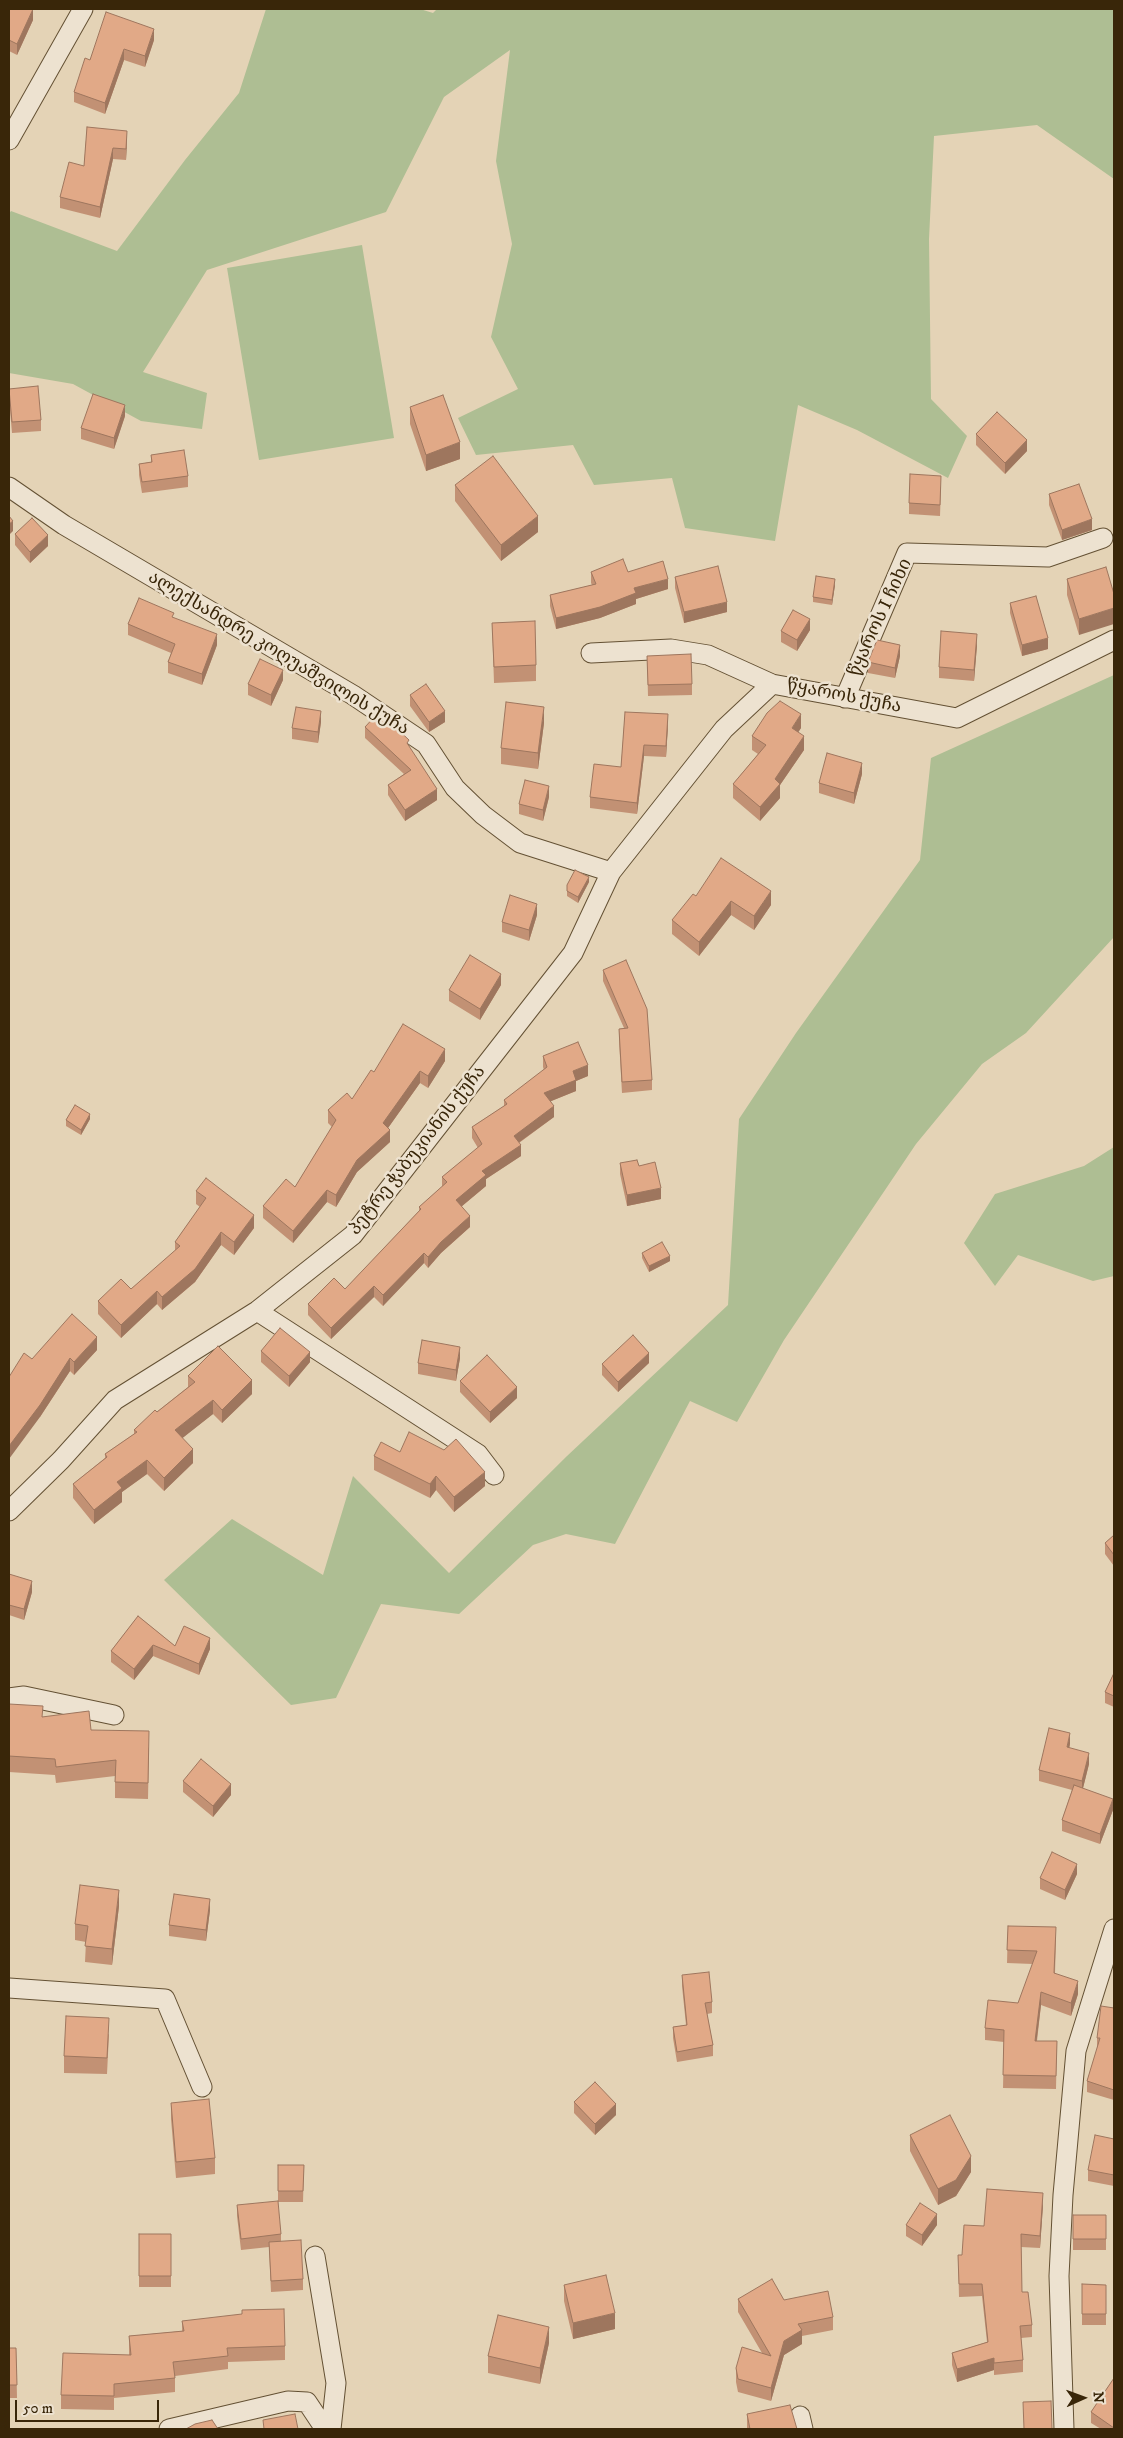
<!DOCTYPE html>
<meta charset="utf-8">
<style>
body{margin:0}
#map{position:relative;width:1123px;height:2438px;overflow:hidden;background:#e4d3b6;font-family:"IM FELL DW Pica",serif}
canvas{display:block}
.frame{position:absolute;inset:0;border:10px solid #392609;pointer-events:none}
.north{position:absolute;left:1058px;top:2373px;width:50px;height:50px;-webkit-text-stroke:4px #ede2d0;paint-order:stroke;rotate:88deg;font-size:14px;font-weight:700;line-height:20px;text-align:center;color:#392609}
.north::after{content:'';display:block;margin:auto;width:18px;height:22px;background:#392609;clip-path:polygon(50% 0,100% 100%,50% 72%,0 100%)}
.scale{position:absolute;left:15px;top:2400px;width:144px;height:22px;box-sizing:border-box;border:2px solid #392609;border-top:0;padding-left:6px;font-size:15px;line-height:18px;white-space:nowrap;color:#392609;-webkit-text-stroke:4px #ede2d0;paint-order:stroke}
</style>
<div id="map">
<canvas width="1123" height="2438"></canvas>
<div class="frame"></div>
<div class="north">N</div>
<div class="scale">50 m</div>
</div>
<script>
const g = document.querySelector('canvas').getContext('2d');
g.lineJoin = 'round';
function paint(path, color) {
  g.fillStyle = color;
  g.fill(path, 'evenodd');
}
function poly(rows) {
  const path = new Path2D();
  for (const r of rows) {
    path.moveTo(r[0], r[1]);
    for (let i = 2; i < r.length; i += 2) path.lineTo(r[i], r[i + 1]);
  }
  return path;
}
function trace(path, color, width, dash) {
  g.strokeStyle = color;
  g.lineWidth = width;
  g.lineCap = dash ? 'butt' : 'round';
  g.setLineDash(dash || []);
  g.stroke(path);
}
function label(font, color, halo, rows, align = 'center') {
  g.font = font + ' "IM FELL DW Pica","Noto Serif Georgian",serif';
  g.lineWidth = 5;
  g.setLineDash([]);
  g.textBaseline = 'middle';
  g.strokeStyle = halo;
  g.fillStyle = color;
  for (const [text, x, y, turn = 0] of rows) {
    g.save();
    g.translate(x, y);
    g.rotate((+turn || 0) * Math.PI / 180);
    g.textAlign = isNaN(turn) ? turn : align;
    if (halo) g.strokeText(text, 0, 0);
    g.fillText(text, 0, 0);
    g.restore();
  }
}
paint(poly([
 [266,9,420,9,433,13,437,9,1114,9,1114,179,1037,125,934,136,929,239,931,399,967,436,948,478,857,430,798,405,775,541,685,528,672,478,594,485,573,445,476,455,458,418,518,389,491,337,512,244,496,161,510,50,444,97,386,212,207,270,143,372,207,393,202,429,141,421,73,384,9,373,9,214,11,211,117,251,185,160,239,93],
 [362,245,394,438,259,460,227,268],
 [1114,675,1114,937,1026,1033,982,1064,916,1144,784,1340,737,1422,690,1401,615,1544,566,1534,533,1545,459,1614,381,1604,336,1698,291,1705,164,1580,232,1519,323,1575,353,1476,449,1573,567,1456,728,1305,739,1119,796,1033,920,860,931,758],
 [1114,1147,1114,1276,1093,1281,1018,1255,995,1286,964,1243,995,1194,1084,1166]
]), '#aebe93');
const minor = poly([
 [9,140,83,9],
 [9,487,64,525,353,695,426,744,455,788,483,815,520,843,611,872],
 [591,653,671,649,708,655,772,684],
 [845,698,907,553,1048,557,1103,538],
 [257,1311,478,1454,494,1475],
 [9,1511,61,1460,115,1400,257,1311,353,1235,573,953,611,872,724,729,772,684,957,718,1114,640],
 [9,1698,24,1696,114,1715],
 [9,1988,165,1999,202,2087],
 [315,2256,336,2383,331,2429],
 [800,2416,803,2429],
 [169,2429,288,2401,307,2402,325,2429],
 [1064,2429,1059,2276,1063,2195,1076,2051,1114,1929]
]);
trace(minor, '#645134', 21);
trace(minor, '#ede2d0', 19);
paint(poly([
 [9,9,33,20,17,55,9,51],
 [154,40,145,67,124,60,105,114,74,102,74,92,90,60],
 [87,127,127,141,126,160,113,159,100,218,60,208,60,197,84,166],
 [9,389,41,420,41,431,12,433,9,399],
 [410,407,460,459,426,471,410,424],
 [125,416,114,449,81,439,81,428],
 [976,434,1027,451,1005,474,976,445],
 [151,455,188,476,188,487,142,493,139,475,139,464,151,462],
 [455,485,538,532,501,561,455,501],
 [941,487,940,516,909,514,909,503],
 [1049,494,1092,530,1062,540,1049,505],
 [15,534,48,546,30,563,15,545],
 [1106,567,1079,635,1067,595,1067,579],
 [591,572,668,589,636,599,636,604,600,618,556,629,550,606,550,595,592,585,591,583],
 [675,577,727,612,684,623,675,588],
 [835,585,832,605,813,602,813,597],
 [1010,603,1048,649,1022,656,1010,613],
 [174,618,217,645,202,685,168,673,168,662,171,653,128,635,128,624],
 [492,623,536,665,536,681,494,683],
 [810,630,797,651,781,642,781,631],
 [977,645,974,681,939,678,939,667],
 [647,656,692,684,692,695,648,696],
 [900,656,895,678,868,673,868,662],
 [283,680,271,706,248,695,248,684],
 [410,695,445,722,429,732,410,706],
 [625,712,668,725,666,757,644,756,637,814,590,808,590,797,621,767],
 [321,722,318,743,292,739,292,728],
 [544,723,538,769,501,764,501,748],
 [365,727,409,747,437,800,405,821,388,795,388,785,404,774,365,738],
 [801,728,798,732,804,750,780,785,780,798,760,821,733,798,733,784,758,754,752,750,752,736],
 [862,774,854,804,819,793,819,783],
 [549,797,543,821,519,814,519,804],
 [589,882,578,903,567,896,567,885],
 [696,896,771,905,754,930,731,915,699,956,672,934,672,920],
 [537,915,529,941,502,932,502,922],
 [603,970,652,1080,652,1090,622,1093,619,1040,619,1029,624,1028,603,981],
 [501,985,480,1020,449,1001,449,990],
 [543,1056,588,1076,576,1081,576,1091,551,1101,554,1117,519,1143,521,1156,486,1179,486,1186,461,1207,470,1227,441,1253,428,1268,424,1263,383,1306,374,1297,331,1339,308,1315,308,1304,345,1289,419,1211,419,1207,442,1187,442,1177,478,1148,472,1138,472,1127,504,1106,504,1100,544,1070,543,1067],
 [445,1061,428,1088,420,1083,388,1128,390,1142,357,1172,336,1207,327,1202,293,1243,263,1218,263,1206,295,1187,332,1127,328,1123,328,1110,352,1099,374,1072],
 [90,1119,81,1135,66,1126,66,1120],
 [620,1163,661,1199,627,1206,620,1174],
 [196,1191,254,1228,234,1255,221,1245,195,1282,162,1310,157,1304,121,1338,98,1314,98,1301,131,1289,175,1251,175,1242,200,1207,196,1204],
 [642,1253,670,1261,649,1272,642,1258],
 [97,1350,74,1375,70,1371,40,1417,32,1359],
 [261,1351,310,1362,289,1387,261,1362],
 [460,1358,456,1381,418,1374,418,1363],
 [649,1363,618,1392,602,1375,602,1364],
 [188,1376,252,1394,222,1423,213,1414,182,1438,193,1463,164,1491,147,1474,122,1492,122,1502,94,1524,73,1498,73,1484,105,1458,105,1454,134,1434,134,1430,188,1387],
 [460,1381,517,1398,490,1423,460,1392],
 [400,1452,485,1486,454,1512,436,1490,430,1498,374,1470,374,1456],
 [1114,1535,1114,1566,1105,1554,1105,1543],
 [9,1574,32,1592,24,1620,9,1615],
 [138,1616,175,1646,210,1649,199,1675,153,1656,134,1680,111,1662,111,1651],
 [1114,1673,1114,1707,1105,1703,1105,1692],
 [9,1704,43,1717,91,1730,149,1748,148,1799,115,1798,115,1776,56,1783,55,1775,9,1772],
 [1070,1744,1069,1748,1089,1764,1083,1788,1113,1810,1100,1844,1062,1831,1062,1820,1072,1790,1039,1781,1039,1770],
 [183,1781,231,1795,213,1817,183,1792],
 [1077,1874,1065,1900,1040,1889,1040,1878],
 [119,1906,112,1965,85,1962,86,1942,75,1940,75,1924],
 [210,1910,206,1941,169,1936,169,1925],
 [1008,1926,1056,1940,1055,1973,1078,1994,1071,2016,1041,2005,1037,2041,1057,2041,1056,2089,1003,2088,1004,2042,985,2040,985,2028,1018,2003,1033,1964,1007,1963],
 [682,1975,712,2002,712,2013,707,2014,713,2045,713,2056,677,2062,673,2038,673,2027,686,2025,682,1986],
 [1114,2008,1114,2100,1087,2092,1087,2081,1097,2049,1097,2038],
 [109,2034,107,2074,64,2073,64,2056],
 [574,2102,616,2115,595,2135,574,2113],
 [171,2103,215,2158,215,2174,176,2178,171,2119],
 [910,2135,971,2172,956,2196,938,2205,910,2151],
 [1114,2139,1114,2186,1088,2181,1088,2170],
 [278,2165,304,2165,303,2202,278,2202],
 [237,2205,281,2234,281,2241,303,2279,303,2290,271,2292,269,2247,241,2250,237,2216],
 [1043,2205,1040,2248,1021,2247,1022,2292,1032,2325,1032,2337,1021,2338,1023,2360,1023,2372,994,2375,994,2370,957,2382,952,2365,952,2353,987,2342,982,2296,959,2297,958,2255,962,2255,984,2226],
 [1073,2215,1106,2215,1106,2250,1073,2250],
 [906,2225,937,2225,922,2246,906,2236],
 [139,2234,171,2234,171,2287,139,2287],
 [1082,2284,1106,2285,1106,2325,1082,2325],
 [564,2285,615,2329,573,2339,564,2301],
 [738,2299,784,2300,833,2317,833,2330,802,2336,802,2344,784,2355,771,2401,738,2392,736,2382,736,2368,762,2353,738,2312],
 [182,2321,285,2346,285,2360,228,2362,228,2369,175,2376,175,2392,114,2398,114,2410,61,2409,61,2395,129,2355,129,2336,182,2331],
 [549,2343,540,2384,488,2373,488,2356],
 [9,2348,16,2348,17,2398,9,2398],
 [1114,2378,1114,2429,1101,2429,1091,2423,1091,2412],
 [747,2414,797,2429,747,2429]
]), '#c29174');
paint(poly([
 [33,9,33,20,17,55,17,44],
 [154,29,154,40,145,67,145,56],
 [124,49,124,60,105,114,105,103],
 [127,131,127,141,126,160,126,149],
 [113,148,113,159,100,218,100,207],
 [125,405,125,416,114,449,114,438],
 [1027,440,1027,451,1005,474,1005,463],
 [460,442,460,459,426,471,426,455],
 [538,516,538,532,501,561,501,545],
 [1092,519,1092,530,1062,540,1062,530],
 [13,521,13,531,9,535,9,524],
 [48,535,48,546,30,563,30,552],
 [668,579,668,589,636,599,636,604,600,618,556,629,556,618,634,588],
 [835,579,835,585,832,605,832,600],
 [727,602,727,612,684,623,684,612],
 [1114,608,1114,624,1079,635,1079,619],
 [810,619,810,630,797,651,797,640],
 [217,634,217,645,202,685,202,674],
 [977,634,977,645,974,681,974,670],
 [1048,638,1048,649,1022,656,1022,645],
 [900,645,900,656,895,678,895,668],
 [283,670,283,680,271,706,271,695],
 [544,707,544,723,538,769,538,753],
 [321,711,321,722,318,743,318,732],
 [445,711,445,722,429,732,429,722],
 [668,714,668,725,666,757,666,746],
 [801,714,801,728,792,742,792,728],
 [804,736,804,750,780,785,780,798,760,821,760,807,775,779],
 [644,745,644,756,637,814,637,803],
 [862,763,862,774,854,804,854,793],
 [549,786,549,797,543,821,543,810],
 [437,789,437,800,405,821,405,810],
 [589,877,589,882,578,903,578,897],
 [771,891,771,905,754,930,754,916],
 [731,901,731,915,699,956,699,942],
 [537,904,537,915,529,941,529,930],
 [501,974,501,985,480,1020,480,1009],
 [445,1049,445,1061,428,1088,428,1076],
 [588,1065,588,1076,576,1081,576,1091,544,1104,544,1093,573,1071],
 [420,1071,420,1083,383,1135,383,1123],
 [554,1106,554,1117,514,1146,514,1136],
 [90,1114,90,1119,81,1135,81,1130],
 [390,1130,390,1142,357,1172,336,1207,336,1195,357,1160],
 [521,1145,521,1156,486,1179,486,1186,456,1211,456,1200,482,1171],
 [661,1188,661,1199,627,1206,627,1195],
 [327,1190,327,1202,293,1243,293,1231],
 [254,1215,254,1228,234,1255,234,1242],
 [470,1216,470,1227,441,1253,428,1268,428,1257,441,1242],
 [221,1232,221,1245,195,1282,162,1310,162,1297],
 [424,1253,424,1263,383,1306,383,1295],
 [670,1256,670,1261,649,1272,649,1266],
 [374,1286,374,1297,331,1339,331,1328],
 [157,1291,157,1304,121,1338,121,1325],
 [97,1337,97,1350,74,1375,74,1362],
 [460,1347,460,1358,456,1381,456,1370],
 [310,1352,310,1362,289,1387,289,1376],
 [649,1353,649,1363,618,1392,618,1382],
 [70,1358,70,1371,40,1417,9,1459,9,1446],
 [252,1380,252,1394,222,1423,222,1410],
 [517,1387,517,1398,490,1423,490,1412],
 [213,1400,213,1414,175,1444,175,1430],
 [193,1449,193,1463,164,1491,164,1478],
 [147,1460,147,1474,122,1492,122,1502,94,1524,94,1510,117,1482],
 [485,1472,485,1486,454,1512,454,1497],
 [436,1476,436,1490,430,1498,430,1484],
 [32,1581,32,1592,24,1620,24,1609],
 [210,1638,210,1649,199,1675,199,1664],
 [153,1645,153,1656,134,1680,134,1669],
 [1070,1733,1070,1744,1067,1758,1067,1747],
 [1089,1753,1089,1764,1082,1792,1082,1781],
 [231,1784,231,1795,213,1817,213,1806],
 [1113,1799,1113,1810,1100,1844,1100,1834],
 [1077,1864,1077,1874,1065,1900,1065,1890],
 [119,1890,119,1906,112,1965,112,1949],
 [210,1899,210,1910,206,1941,206,1930],
 [1078,1981,1078,1994,1071,2016,1071,2003],
 [1041,1992,1041,2005,1035,2053,1035,2041],
 [616,2104,616,2115,595,2135,595,2124],
 [971,2156,971,2172,956,2196,938,2205,938,2189],
 [1043,2193,1043,2205,1040,2248,1040,2236],
 [937,2214,937,2225,922,2246,922,2235],
 [615,2313,615,2329,573,2339,573,2323],
 [549,2327,549,2343,540,2384,540,2368],
 [802,2330,802,2344,784,2355,771,2401,771,2388,784,2341],
 [994,2358,994,2370,957,2382,957,2369]
]), '#9e765e');
const building = poly([
 [9,9,33,9,17,44,9,40,9,9],
 [106,12,154,29,145,56,124,49,105,103,74,92,85,58,90,60,106,12],
 [87,127,127,131,126,149,113,148,100,207,60,197,69,162,84,166,87,127],
 [38,386,41,420,12,422,9,389,38,386],
 [93,394,125,405,114,438,81,428,93,394],
 [443,395,460,442,426,455,410,407,443,395],
 [997,412,1027,440,1005,463,976,434,997,412],
 [184,450,188,476,142,482,139,464,152,462,151,455,184,450],
 [493,456,538,516,501,545,455,485,493,456],
 [910,474,941,476,940,505,909,503,910,474],
 [1079,484,1092,519,1062,530,1049,494,1079,484],
 [9,516,13,521,9,524,9,516],
 [32,518,48,535,30,552,15,534,32,518],
 [623,559,628,572,663,561,668,579,634,588,636,593,600,607,556,618,550,595,596,584,591,572,623,559],
 [718,566,727,602,684,612,675,577,718,566],
 [1106,567,1114,594,1114,608,1079,619,1067,579,1106,567],
 [816,576,835,579,832,600,813,597,816,576],
 [1036,596,1048,638,1022,645,1010,603,1036,596],
 [139,598,174,613,172,617,217,634,202,674,168,662,175,644,128,624,139,598],
 [793,610,810,619,797,640,781,631,793,610],
 [535,621,536,665,494,667,492,623,535,621],
 [941,631,977,634,974,670,939,667,941,631],
 [877,640,900,645,895,668,868,662,877,640],
 [691,654,692,684,648,685,647,656,691,654],
 [260,659,283,670,271,695,248,684,260,659],
 [426,684,445,711,429,722,410,695,426,684],
 [780,701,801,714,792,728,804,736,775,779,780,784,760,807,733,784,766,745,752,736,767,713,780,701],
 [506,702,544,707,538,753,501,748,506,702],
 [296,707,321,711,318,732,292,728,296,707],
 [625,712,668,714,666,746,644,745,637,803,590,797,594,764,621,767,625,712],
 [377,714,391,723,409,740,407,743,437,789,405,810,388,785,411,770,365,727,377,714],
 [827,753,862,763,854,793,819,783,827,753],
 [525,780,549,786,543,810,519,804,525,780],
 [721,858,771,891,754,916,731,901,699,942,672,920,693,894,696,896,721,858],
 [575,870,589,877,578,897,567,891,567,885,575,870],
 [510,895,537,904,529,930,502,922,510,895],
 [470,955,501,974,480,1009,449,990,470,955],
 [626,960,647,1009,652,1080,622,1082,619,1029,628,1028,603,970,626,960],
 [403,1024,445,1049,428,1076,420,1071,383,1123,390,1130,357,1160,336,1195,327,1190,293,1231,263,1206,286,1179,295,1187,336,1120,328,1110,347,1093,352,1099,371,1070,374,1072,403,1024],
 [578,1042,588,1065,573,1071,576,1080,544,1093,554,1106,514,1136,521,1145,482,1171,486,1175,456,1200,470,1216,441,1242,428,1257,424,1253,383,1295,374,1286,331,1328,308,1304,334,1278,345,1289,421,1209,419,1207,447,1182,442,1177,482,1144,472,1127,507,1104,504,1100,547,1067,543,1056,578,1042],
 [75,1105,90,1114,81,1130,66,1120,75,1105],
 [637,1160,639,1166,655,1162,661,1188,627,1195,620,1163,637,1160],
 [206,1178,254,1215,234,1242,221,1232,195,1269,162,1297,157,1291,121,1325,98,1301,121,1279,131,1289,180,1246,175,1242,206,1198,196,1191,206,1178],
 [662,1242,670,1256,649,1266,642,1253,662,1242],
 [72,1314,97,1337,74,1362,70,1358,40,1405,9,1446,9,1377,24,1353,32,1359,72,1314],
 [280,1328,310,1352,289,1376,261,1351,280,1328],
 [633,1335,649,1353,618,1382,602,1364,633,1335],
 [422,1340,460,1347,456,1370,418,1363,422,1340],
 [218,1346,252,1380,222,1410,213,1400,175,1430,193,1449,164,1478,147,1460,117,1482,122,1488,94,1510,73,1484,107,1457,105,1454,137,1432,134,1430,155,1410,157,1412,195,1382,188,1376,218,1346],
 [487,1355,517,1387,490,1412,460,1381,487,1355],
 [409,1432,444,1450,456,1439,485,1472,454,1497,436,1476,430,1484,374,1456,381,1442,400,1452,409,1432],
 [1114,1535,1114,1555,1105,1543,1114,1535],
 [9,1574,32,1581,24,1609,9,1605,9,1574],
 [138,1616,175,1646,184,1626,210,1638,199,1664,153,1645,134,1669,111,1651,138,1616],
 [1114,1673,1114,1696,1105,1692,1114,1673],
 [9,1704,43,1706,42,1717,89,1711,91,1730,149,1731,148,1783,115,1782,116,1760,56,1767,55,1759,9,1756,9,1704],
 [1049,1728,1070,1733,1067,1747,1089,1753,1082,1781,1039,1770,1049,1728],
 [201,1759,231,1784,213,1806,183,1781,201,1759],
 [1074,1785,1113,1799,1100,1834,1062,1820,1074,1785],
 [1052,1852,1077,1864,1065,1890,1040,1878,1052,1852],
 [80,1885,119,1890,112,1949,85,1946,88,1926,75,1924,80,1885],
 [174,1894,210,1899,206,1930,169,1925,174,1894],
 [1008,1926,1056,1927,1054,1973,1078,1981,1071,2003,1041,1992,1035,2041,1057,2041,1056,2076,1003,2075,1004,2030,985,2028,988,2000,1018,2003,1037,1951,1007,1950,1008,1926],
 [709,1972,712,2002,705,2003,713,2045,677,2052,673,2027,687,2025,682,1975,709,1972],
 [1101,2006,1114,2008,1114,2090,1087,2081,1100,2038,1097,2038,1101,2006],
 [66,2016,109,2018,107,2058,64,2056,66,2016],
 [595,2082,616,2104,595,2124,574,2102,595,2082],
 [209,2099,215,2158,176,2162,171,2103,209,2099],
 [950,2115,971,2156,956,2180,938,2189,910,2135,950,2115],
 [1095,2135,1114,2139,1114,2175,1088,2170,1095,2135],
 [278,2165,304,2165,303,2191,278,2191,278,2165],
 [987,2189,1043,2193,1040,2236,1021,2234,1022,2292,1028,2292,1032,2325,1020,2326,1023,2360,994,2363,994,2358,957,2369,952,2353,988,2342,982,2284,959,2284,958,2255,962,2255,964,2225,984,2226,987,2189],
 [278,2201,281,2234,241,2239,237,2205,278,2201],
 [920,2203,937,2214,922,2235,906,2225,920,2203],
 [1073,2215,1106,2215,1106,2239,1073,2239,1073,2215],
 [139,2234,171,2234,171,2276,139,2276,139,2234],
 [301,2240,303,2279,271,2281,269,2242,301,2240],
 [606,2275,615,2313,573,2323,564,2285,606,2275],
 [772,2279,784,2300,828,2291,833,2317,798,2324,802,2330,784,2341,771,2388,738,2379,736,2368,742,2347,771,2356,738,2299,772,2279],
 [1082,2284,1106,2285,1106,2314,1082,2314,1082,2284],
 [284,2309,285,2346,227,2348,228,2356,173,2362,175,2378,114,2384,114,2396,61,2395,63,2353,131,2355,129,2336,184,2331,182,2321,242,2314,242,2310,284,2309],
 [498,2315,549,2327,540,2368,488,2356,498,2315],
 [9,2348,16,2348,17,2385,9,2385,9,2348],
 [1114,2378,1114,2428,1091,2412,1114,2378],
 [1051,2401,1052,2429,1024,2429,1023,2402,1051,2401],
 [790,2405,797,2429,750,2429,747,2414,790,2405],
 [295,2414,298,2429,264,2429,263,2420,295,2414],
 [212,2420,218,2429,186,2429,195,2424,212,2420]
]);
paint(building, '#e1a987');
trace(building, '#9e765e', 1);
label('18px', '#392609', '#ede2d0', [
 ["წყაროს I ჩიხი",881,618,-65],
 ["ალექსანდრე კოღუაშვილის ქუჩა",278,654,31],
 ["წყაროს ქუჩა",844,697,11],
 ["პეტრე ჭაბუკიანის ქუჩა",418,1151,-52]
]);
</script>
